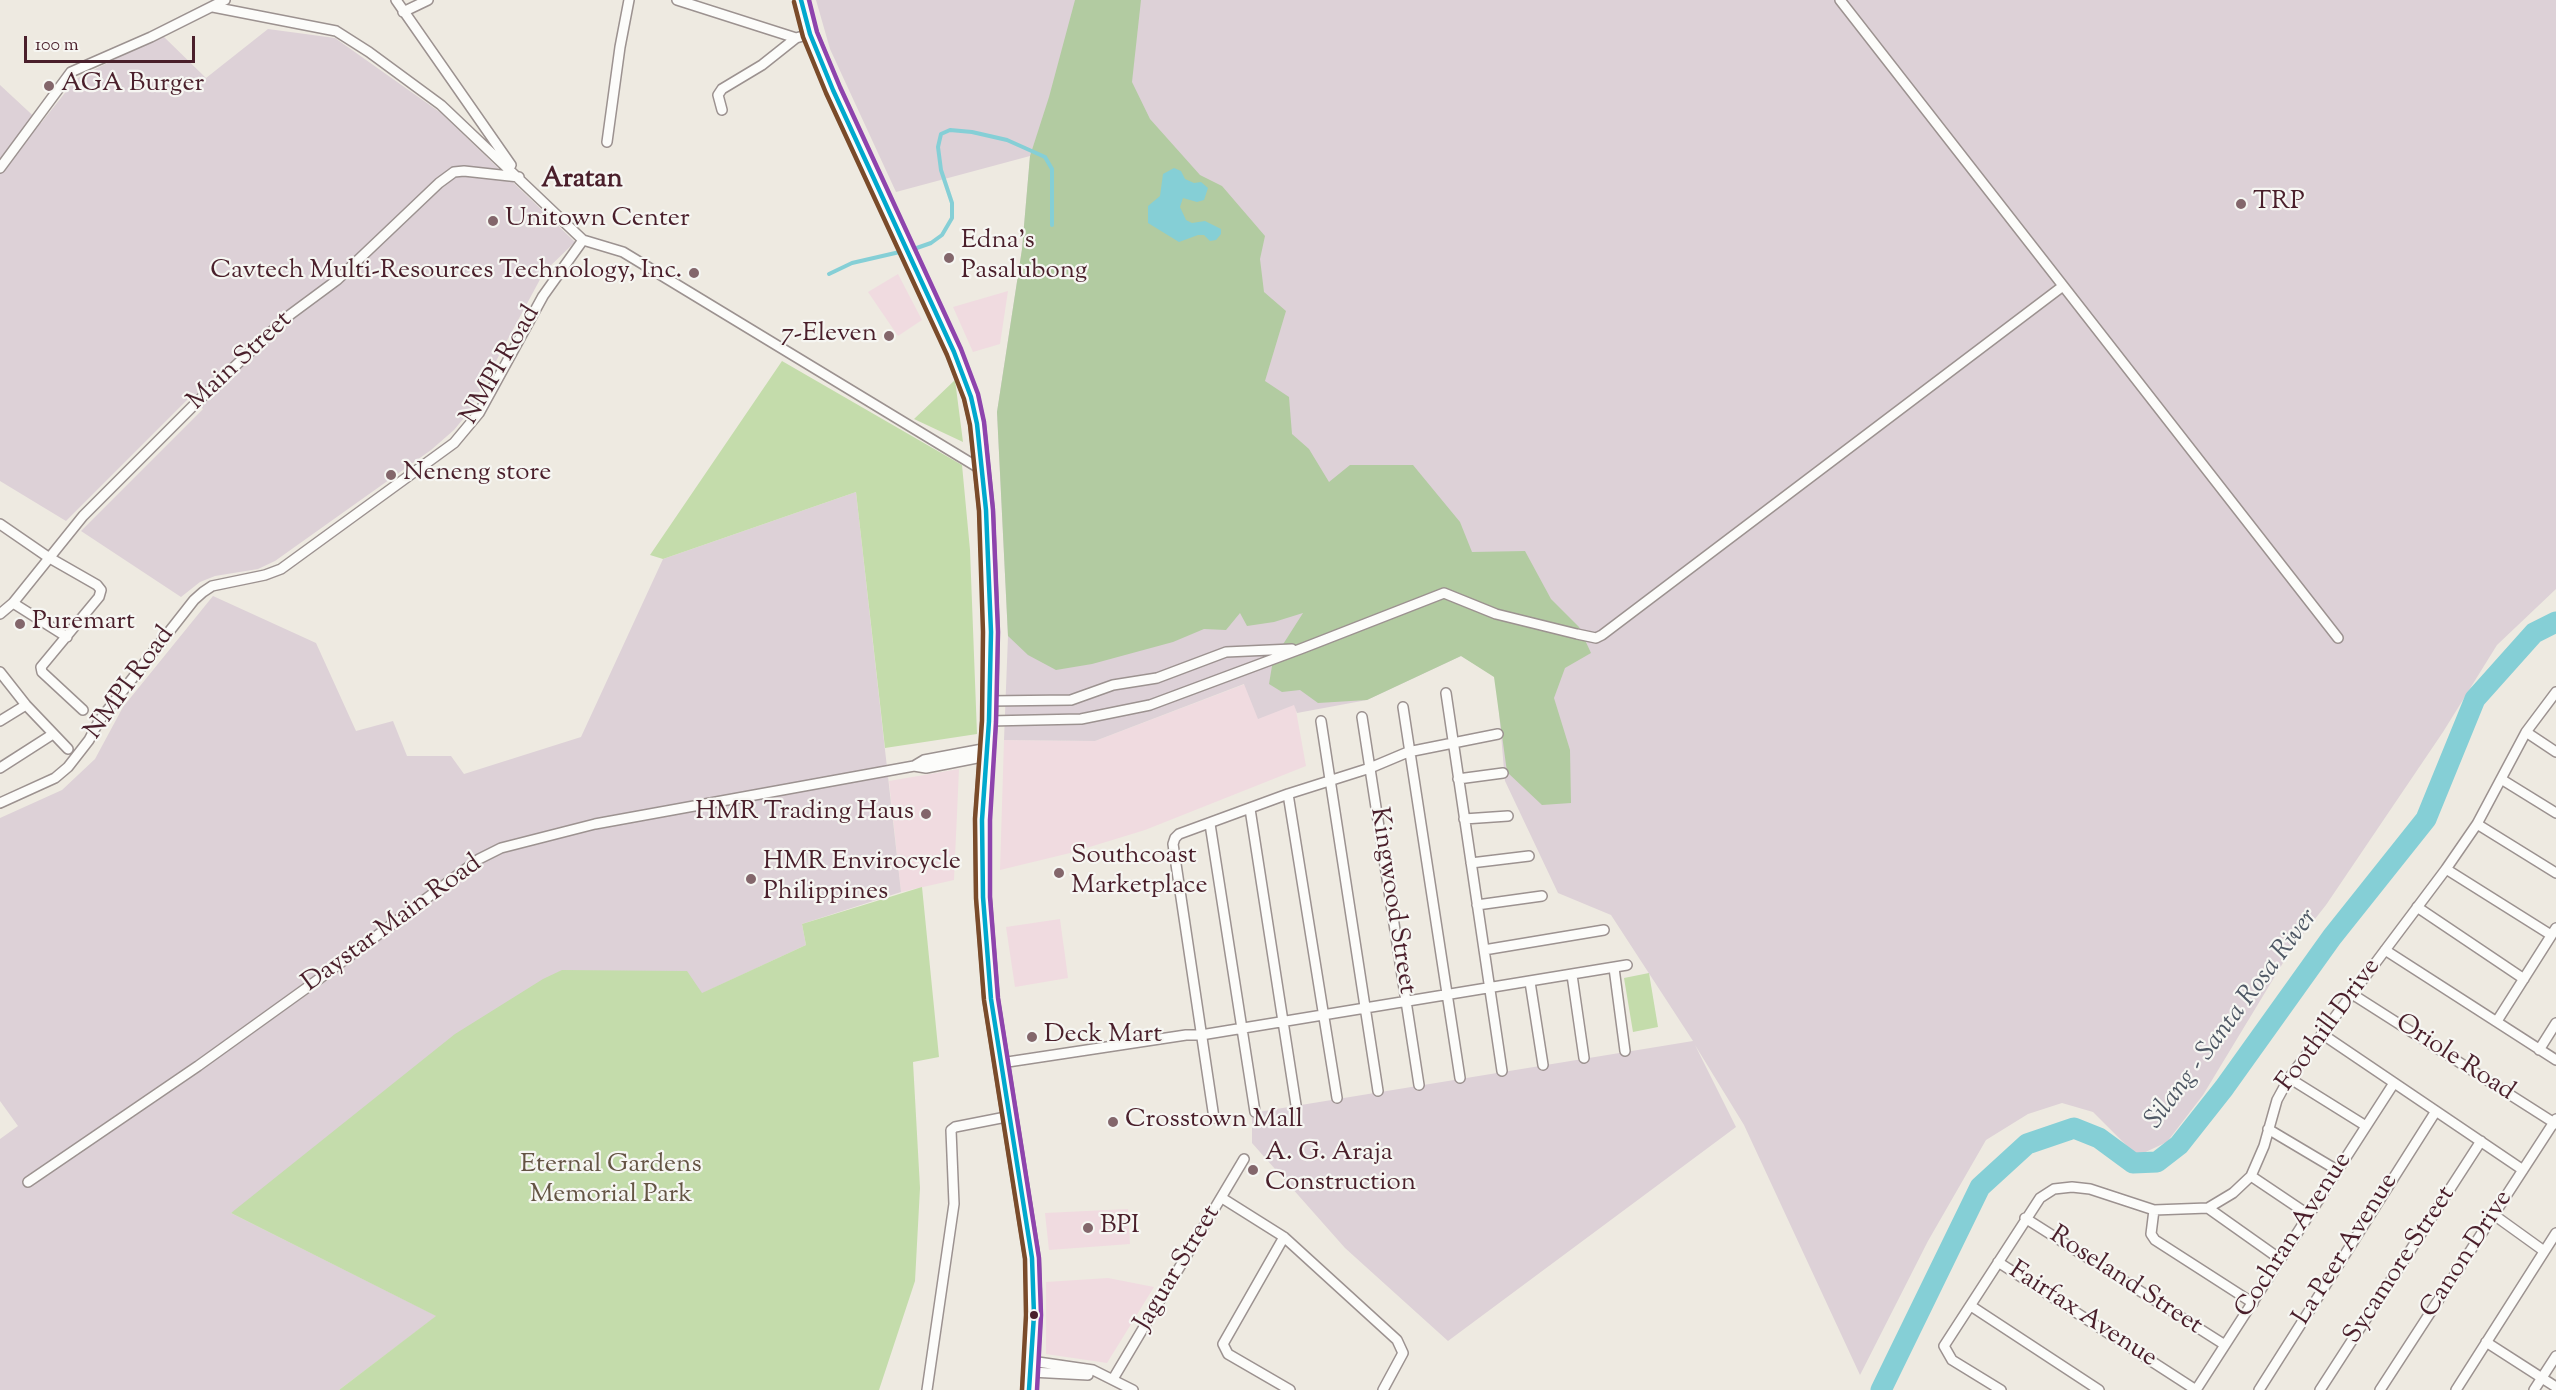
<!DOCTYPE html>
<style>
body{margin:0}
#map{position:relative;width:2556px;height:1390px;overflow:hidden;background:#eeeae1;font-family:"Sorts Mill Goudy",serif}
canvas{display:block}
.scale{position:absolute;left:24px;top:36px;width:171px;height:27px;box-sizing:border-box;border:3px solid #4a1f2b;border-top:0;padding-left:8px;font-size:18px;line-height:21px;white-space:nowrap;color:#4a1f2b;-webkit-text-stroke:4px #f6f6f2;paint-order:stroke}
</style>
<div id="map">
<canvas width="2556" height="1390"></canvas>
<div class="scale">100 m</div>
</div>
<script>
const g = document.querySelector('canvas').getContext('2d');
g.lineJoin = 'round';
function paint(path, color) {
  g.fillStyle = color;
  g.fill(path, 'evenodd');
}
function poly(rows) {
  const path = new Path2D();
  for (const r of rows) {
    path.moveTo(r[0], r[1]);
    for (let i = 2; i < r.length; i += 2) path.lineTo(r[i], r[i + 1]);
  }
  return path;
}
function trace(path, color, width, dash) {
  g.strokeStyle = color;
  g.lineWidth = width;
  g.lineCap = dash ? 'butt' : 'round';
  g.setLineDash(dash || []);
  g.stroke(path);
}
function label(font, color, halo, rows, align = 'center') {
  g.font = font + ' "Sorts Mill Goudy",serif';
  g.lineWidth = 4.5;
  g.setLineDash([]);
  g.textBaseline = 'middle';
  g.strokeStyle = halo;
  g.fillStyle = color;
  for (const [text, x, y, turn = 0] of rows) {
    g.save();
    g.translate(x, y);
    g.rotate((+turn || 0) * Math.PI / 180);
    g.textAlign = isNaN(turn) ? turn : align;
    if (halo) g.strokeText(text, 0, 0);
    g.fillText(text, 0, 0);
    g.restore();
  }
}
paint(poly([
 [898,274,922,320,898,336,868,292],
 [1008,291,1000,344,973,352,953,307],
 [1245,684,1295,705,1306,766,1145,830,1070,853,1000,870,1004,740,1095,741],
 [959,769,954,880,901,892,889,781],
 [1060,919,1068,978,1015,987,1006,927],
 [1128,1209,1130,1244,1049,1250,1045,1213],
 [1108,1278,1154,1287,1107,1363,1046,1354,1046,1282]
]), '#f0dbe0');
paint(poly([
 [816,0,2556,0,2556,589,2497,645,2443,732,2326,905,2292,948,2203,1095,2167,1142,2137,1156,2093,1112,2062,1103,2028,1114,1986,1140,1928,1241,1860,1375,1744,1125,1695,1045,1736,1127,1448,1341,1345,1248,1252,1143,1252,1113,1693,1041,1611,915,1558,893,1505,781,1496,677,1461,656,1367,700,1297,713,1294,705,1258,719,1244,684,1095,741,1004,740,1008,636,997,412,1022,249,1030,156,896,192,830,49],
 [268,29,335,38,441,113,575,242,544,272,468,413,454,430,431,450,275,561,258,569,215,576,200,582,181,597,81,531,203,409,190,397,66,521,0,481,0,85,41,123,76,79,162,35,206,78],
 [856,492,901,892,802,924,806,945,231,1213,437,1316,339,1390,0,1390,0,1139,18,1126,0,1101,0,818,62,790,95,759,123,707,213,596,316,643,356,731,393,721,407,756,451,756,464,774,581,737,663,559]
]), '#ddd1d7');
paint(poly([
 [782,361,962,465,970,550,977,734,885,748,856,492,663,559,650,555],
 [955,380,963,442,914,419],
 [922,887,939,1057,913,1062,920,1188,915,1281,879,1390,339,1390,436,1316,231,1213,455,1034,543,979,562,970,687,971,702,993,806,945,802,924],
 [1649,973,1658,1027,1633,1032,1624,978]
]), '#c4dcab');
paint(poly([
 [1075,0,1141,0,1132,82,1150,119,1200,175,1222,186,1265,236,1260,259,1264,292,1286,311,1265,381,1289,397,1292,434,1309,449,1329,482,1350,465,1413,465,1460,522,1472,552,1525,551,1551,599,1579,627,1591,653,1565,668,1554,698,1570,750,1571,803,1542,805,1507,772,1494,677,1461,656,1367,700,1318,703,1300,690,1282,692,1269,684,1273,660,1303,613,1274,622,1247,626,1240,613,1226,630,1204,629,1173,642,1092,664,1056,670,1028,655,1008,636,997,412,1022,249,1030,156,1049,97]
]), '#b2cba1');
paint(poly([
 [1174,168,1181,171,1185,179,1194,183,1201,182,1208,188,1204,200,1197,202,1183,198,1180,207,1186,220,1192,223,1205,221,1221,229,1221,234,1216,240,1210,241,1204,235,1198,235,1179,242,1148,223,1148,206,1160,196,1163,174]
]), '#85cfd6');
trace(poly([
 [911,250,931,243,942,235,952,218,952,203,941,170,938,147,941,134,950,130,972,132,1007,140,1045,157,1052,169,1052,225],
 [829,274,852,263,904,251]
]), '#85cfd6', 4);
trace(poly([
 [1881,1390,1980,1187,2027,1144,2074,1128,2099,1138,2133,1163,2157,1162,2179,1145,2224,1088,2332,937,2426,819,2475,699,2534,633,2556,622]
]), '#85cfd6', 21);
const minor = poly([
 [396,0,511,165],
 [677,0,796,38,810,34],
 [1840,0,2338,638],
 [213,7,336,31,369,52,441,105,583,240,623,252,984,471],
 [403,12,428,0],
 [722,110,718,95,722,89,762,65,796,38],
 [607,142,620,47,629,0],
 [0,168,71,72,151,37,225,0],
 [0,524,48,557,97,585,101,590,99,597,41,667,42,672,83,710],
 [13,603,67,637],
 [0,614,13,603,83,516,197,402,287,317,337,280,439,183,454,172,464,171,519,177],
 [0,672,26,705,68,749],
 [1446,693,1502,1071],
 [989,701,1071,700,1113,685,1157,678,1226,652,1292,649],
 [1403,707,1460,1078],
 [1362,717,1419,1085],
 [0,721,26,705],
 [989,721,1081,719,1150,705,1303,648,1444,593,1496,614,1577,634,1596,638,1602,635,2063,286],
 [1321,721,1378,1091],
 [2526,732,2556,752],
 [914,766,926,768,987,756],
 [0,768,53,734],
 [1458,779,1503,773],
 [2501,779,2556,813],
 [1288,794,1337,1098],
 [0,803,55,778,68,767,89,740,99,721,194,600,203,592,212,586,265,575,281,569,454,443,479,413,543,296,583,240],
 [1250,809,1296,1105],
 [1464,819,1508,816],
 [1210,824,1255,1112],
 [2477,824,2556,873],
 [1471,863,1529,856],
 [2446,869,2551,935],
 [1477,905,1542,896],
 [2417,907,2524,979],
 [1484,950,1604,930],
 [2385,950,2556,1060],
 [1614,968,1625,1051],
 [1572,975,1584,1058],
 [1530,982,1543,1065],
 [2352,994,2556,1124],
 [2497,1021,2556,928],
 [2322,1034,2523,1170],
 [2539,1050,2556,1023],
 [1001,1063,1186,1035,1201,1035,1627,965],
 [2289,1078,2366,1126],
 [1214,1118,1173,844,1175,838,1179,834,1288,794,1370,768,1408,752,1498,734],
 [2268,1129,2337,1170],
 [2251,1176,2309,1215],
 [28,1182,198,1066,319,979,479,859,501,848,595,824,914,766,924,760,988,748],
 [1222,1198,1284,1237,1397,1340,1403,1353,1383,1390],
 [2208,1208,2280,1259],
 [2154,1210,2151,1234,2155,1240,2253,1303],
 [2494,1215,2544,1251],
 [2025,1218,2225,1345],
 [1284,1237,1223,1344,1228,1354,1290,1390],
 [1998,1262,2196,1390],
 [1971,1306,2099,1390],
 [2486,1342,2556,1387],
 [1031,1361,1093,1370,1133,1390],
 [1031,1372,1088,1375],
 [1113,1379,1244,1159],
 [927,1390,954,1204,951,1130,955,1127,1011,1116],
 [2001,1390,1952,1360,1944,1346,2040,1198,2054,1189,2072,1187,2090,1189,2154,1210,2208,1208,2233,1193,2251,1176,2264,1146,2277,1100,2289,1078,2446,869,2477,824,2526,732,2556,692],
 [2196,1390,2394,1083],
 [2259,1390,2436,1111],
 [2320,1390,2481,1141],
 [2380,1390,2556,1119],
 [2456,1390,2556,1233],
 [2534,1390,2556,1356]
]);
const primary = poly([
 [801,0,810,34,833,90,954,352,971,397,977,424,986,510,991,632,989,721,982,820,983,897,991,999,1032,1258,1034,1315,1029,1390]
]);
trace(minor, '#9c9290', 12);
trace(primary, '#9c9290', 18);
trace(minor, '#fcfcfa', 9);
trace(primary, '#fcfcfa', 15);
trace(poly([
 [801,0,810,34,833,90,954,352,971,397,977,424,986,510,991,632,989,721,982,820,983,897,991,999,1032,1258,1034,1315,1029,1390]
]), '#00a9ce', 4.5);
trace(poly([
 [794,2,803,37,826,93,947,355,964,399,970,425,979,511,983,632,982,721,975,819,976,898,984,1000,1025,1259,1026,1315,1022,1390]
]), '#7a4b2a', 4.5);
trace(poly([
 [809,0,817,32,840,87,961,349,978,394,984,422,993,510,998,632,996,722,990,820,990,897,998,998,1039,1258,1041,1315,1037,1390]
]), '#8e44ad', 4.5);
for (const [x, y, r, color] of [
 [49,86,6,"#83666b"],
 [2241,204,6,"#83666b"],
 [493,221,6,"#83666b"],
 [949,258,6,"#83666b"],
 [694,273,6,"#83666b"],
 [889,336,6,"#83666b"],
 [391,475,6,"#83666b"],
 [20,624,6,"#83666b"],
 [926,814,6,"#83666b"],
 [1059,873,6,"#83666b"],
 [751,879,6,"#83666b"],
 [1032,1037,6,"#83666b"],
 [1113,1122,6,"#83666b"],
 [1253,1170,6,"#83666b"],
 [1088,1228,6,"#83666b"],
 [1034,1315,5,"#4a1f2b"]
]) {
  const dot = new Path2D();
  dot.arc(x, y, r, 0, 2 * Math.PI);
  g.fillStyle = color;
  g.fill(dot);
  trace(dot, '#f6f6f2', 2);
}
label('26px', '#4a1f2b', '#f6f6f2', [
 ["AGA Burger",61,86],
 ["TRP",2253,204],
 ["Unitown Center",505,221],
 ["Edna's",961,243],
 ["Pasalubong",961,273],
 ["Cavtech Multi-Resources Technology, Inc.",682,273,"right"],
 ["7-Eleven",877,336,"right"],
 ["Neneng store",403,475],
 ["Puremart",32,624],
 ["HMR Trading Haus",914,814,"right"],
 ["Southcoast",1071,858],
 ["Marketplace",1071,888],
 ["HMR Envirocycle",763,864],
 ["Philippines",763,894],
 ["Deck Mart",1044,1037],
 ["Crosstown Mall",1125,1122],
 ["A. G. Araja",1265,1155],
 ["Construction",1265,1185],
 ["BPI",1100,1228]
], 'left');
label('26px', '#4a1f2b', '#f6f6f2', [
 ["Main Street",241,362,-43],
 ["NMPI Road",502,366,-60],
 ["NMPI Road",131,684,-54],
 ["Kingwood Street",1391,901,81],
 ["Daystar Main Road",393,925,-36],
 ["Foothill Drive",2330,1026,-54],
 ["Oriole Road",2454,1059,33],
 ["Cochran Avenue",2295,1236,-57],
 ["La Peer Avenue",2347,1250,-58],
 ["Canon Drive",2468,1255,-57],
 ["Sycamore Street",2401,1266,-57],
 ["Jaguar Street",1179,1269,-59],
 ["Roseland Street",2125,1282,33],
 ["Fairfax Avenue",2082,1316,33]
]);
label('26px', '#645444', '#f6f6f2', [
 ["Eternal Gardens",611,1167],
 ["Memorial Park",611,1197]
]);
label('bold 27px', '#4a1f2b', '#f6f6f2', [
 ["Aratan",582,181]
]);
label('italic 27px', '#4f5865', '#f6f6f2', [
 ["Silang - Santa Rosa River",2233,1020,-53]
]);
</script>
